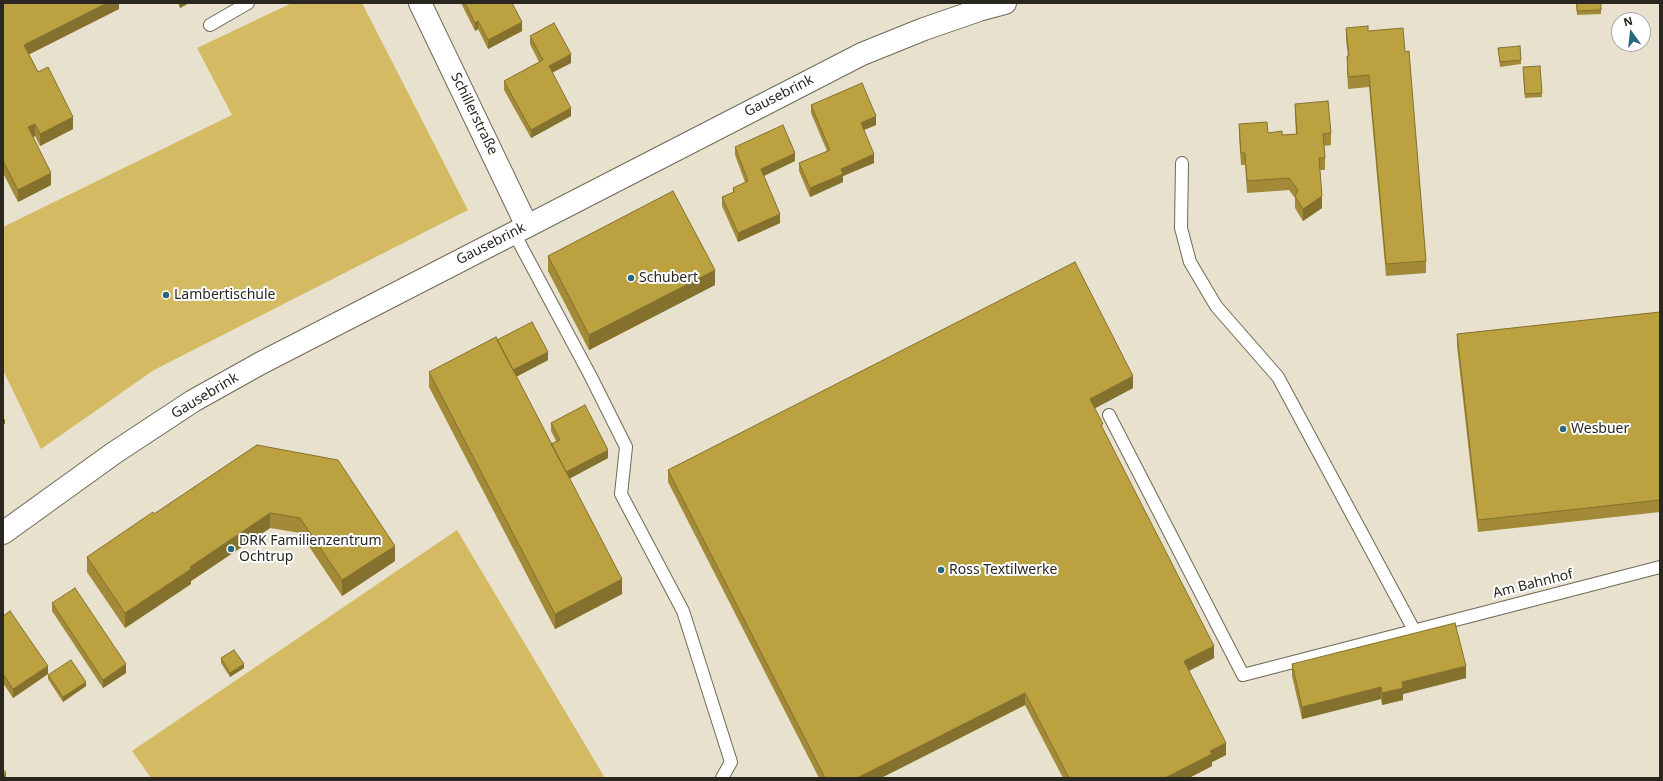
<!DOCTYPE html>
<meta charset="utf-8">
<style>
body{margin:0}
#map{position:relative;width:1663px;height:781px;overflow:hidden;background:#e7e1cd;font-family:"Noto Sans",sans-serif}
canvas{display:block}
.frame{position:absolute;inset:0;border:4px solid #292720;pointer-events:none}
.north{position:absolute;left:1611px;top:12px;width:40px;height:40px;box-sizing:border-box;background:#fff;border:1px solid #a9a9a6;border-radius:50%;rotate:345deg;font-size:11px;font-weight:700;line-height:16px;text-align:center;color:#292720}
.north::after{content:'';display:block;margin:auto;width:14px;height:18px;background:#27687c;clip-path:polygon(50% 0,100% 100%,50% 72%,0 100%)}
</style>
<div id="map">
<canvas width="1663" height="781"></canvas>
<div class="frame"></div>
<div class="north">N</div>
</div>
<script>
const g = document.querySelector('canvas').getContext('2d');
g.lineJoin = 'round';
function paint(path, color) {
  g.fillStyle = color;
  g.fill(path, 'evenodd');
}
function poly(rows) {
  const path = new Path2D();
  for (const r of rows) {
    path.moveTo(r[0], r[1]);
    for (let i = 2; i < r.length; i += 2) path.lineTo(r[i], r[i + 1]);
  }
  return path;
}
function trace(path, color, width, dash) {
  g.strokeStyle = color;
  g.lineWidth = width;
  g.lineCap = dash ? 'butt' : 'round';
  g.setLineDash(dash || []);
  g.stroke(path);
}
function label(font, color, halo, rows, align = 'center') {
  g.font = font + ' "Noto Sans",sans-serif';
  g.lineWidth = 4;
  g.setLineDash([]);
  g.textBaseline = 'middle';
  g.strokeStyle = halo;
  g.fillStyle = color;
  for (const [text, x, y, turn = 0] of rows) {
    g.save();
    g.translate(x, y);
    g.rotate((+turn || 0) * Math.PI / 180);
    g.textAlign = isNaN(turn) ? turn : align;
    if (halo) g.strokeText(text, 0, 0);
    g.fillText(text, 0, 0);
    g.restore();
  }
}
paint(poly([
 [292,3,362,3,468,210,154,370,41,449,3,370,3,227,232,115,197,48],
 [457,530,605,778,151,778,132,751]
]), '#d4bb63');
const service = poly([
 [210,25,248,3],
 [1182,163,1181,228,1190,262,1216,306,1278,377,1414,630],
 [514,233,590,375,626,447,621,494,683,611,731,762,722,778],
 [1109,415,1243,675,1660,567]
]);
const minor = poly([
 [420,3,527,226]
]);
const secondary = poly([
 [3,533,114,453,193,401,261,363,862,54,924,29,979,10,1005,3]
]);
trace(service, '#6e6957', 14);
trace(minor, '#6e6957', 24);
trace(secondary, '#6e6957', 24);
trace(service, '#fff', 12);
trace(minor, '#fff', 22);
trace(secondary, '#fff', 22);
paint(poly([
 [3,3,119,3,119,9,29,54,38,72,73,129,40,146,35,136,33,137,51,185,18,202,3,173],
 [178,3,189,3,180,8],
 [461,3,512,3,522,31,488,49,478,29,475,31],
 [1576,3,1601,3,1601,14,1577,15],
 [1346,28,1368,31,1426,261,1426,273,1386,276,1369,87,1348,89,1347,68,1347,56,1348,56,1346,40],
 [530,36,571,63,552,73,571,116,531,138,504,90,504,81,539,62,530,44],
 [1498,48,1521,60,1521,64,1500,67],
 [1523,71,1542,93,1542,97,1525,98],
 [1295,104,1331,133,1331,145,1324,146,1325,158,1325,170,1320,170,1322,208,1303,221,1295,208,1295,198,1289,190,1247,193,1245,165,1241,165,1239,136,1239,124,1268,133,1282,135,1296,134,1295,116],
 [811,105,876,125,864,130,874,163,843,176,843,182,810,197,799,171,799,163,827,151,811,113],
 [735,147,795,161,764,176,780,223,738,242,722,206,722,197,733,192,733,188,745,182,735,155],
 [548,256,715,285,589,350,548,271],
 [1660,312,1660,512,1478,532,1457,346,1457,334],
 [497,340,548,360,516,377,551,444,556,441,551,431,551,423,608,458,569,479,622,594,555,629,429,387,429,372],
 [1133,388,1095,408,1103,430,1214,658,1189,671,1226,755,1212,762,1212,766,1189,778,1063,778,1025,705,881,778,819,778,668,482,668,470],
 [257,445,395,561,342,596,300,533,270,528,191,581,191,584,125,628,87,572,87,557,154,514],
 [52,603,126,673,103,688,52,611],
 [3,616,48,674,13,698,3,683],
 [221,658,244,668,230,677,221,663],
 [1292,664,1466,678,1403,694,1403,700,1382,705,1381,699,1302,719,1292,676],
 [48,675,86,686,63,702,48,679]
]), '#a28a38');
paint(poly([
 [107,3,119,3,119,9,24,57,24,45],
 [180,3,189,3,180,8],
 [478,21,478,29,475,31,475,23],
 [522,22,522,31,488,49,488,40],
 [571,54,571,63,549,74,549,66],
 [571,108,571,116,531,138,531,130],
 [876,116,876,125,861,131,861,123],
 [73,117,73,129,40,146,40,134],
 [35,124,35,136,28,139,28,127],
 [795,153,795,161,761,177,761,169],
 [874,154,874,163,843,176,843,182,810,197,810,188,841,169],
 [51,173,51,185,18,202,18,190],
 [1322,196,1322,208,1303,221,1303,209],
 [780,214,780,223,738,242,738,233],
 [715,270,715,285,589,350,589,335],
 [548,352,548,360,510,380,510,371],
 [1133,376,1133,388,1090,411,1090,399],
 [5,419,5,424,3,425,3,420],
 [608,450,608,458,563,482,563,474],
 [270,513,270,528,191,581,191,584,125,628,125,613,190,567],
 [395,546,395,561,342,596,342,580],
 [622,579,622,594,555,629,555,614],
 [1214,646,1214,658,1184,673,1184,661],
 [126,664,126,673,103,688,103,680],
 [244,664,244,668,230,677,230,673],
 [48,666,48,674,13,698,13,689],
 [1466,666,1466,678,1403,694,1403,700,1382,705,1382,693,1402,682],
 [86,682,86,686,63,702,63,697],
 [1381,687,1381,699,1302,719,1302,707],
 [1025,693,1025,705,881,778,857,778],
 [1226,743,1226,755,1212,762,1212,766,1189,778,1165,778,1210,751],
 [6,773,6,778,3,778,3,775]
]), '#84712e');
const building = poly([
 [3,3,107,3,24,45,38,72,48,67,73,117,40,134,35,124,28,127,51,173,18,190,3,161,3,3],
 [465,3,512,3,522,22,488,40,478,21,475,23,465,3],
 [1577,3,1601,3,1601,10,1577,11,1577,3],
 [554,23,571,54,549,66,571,108,531,130,504,81,543,60,530,36,554,23],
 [1368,26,1368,31,1403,28,1405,52,1409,51,1426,261,1386,264,1369,75,1348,77,1347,56,1349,56,1346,28,1368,26],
 [1520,46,1521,60,1500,62,1498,48,1520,46],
 [1540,66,1542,93,1525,94,1523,67,1540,66],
 [862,83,876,116,861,123,874,154,841,169,843,174,810,188,799,163,830,150,811,105,862,83],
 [1328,101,1331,133,1323,134,1325,158,1319,158,1322,196,1303,209,1295,196,1298,190,1289,178,1247,181,1245,153,1241,153,1239,124,1267,122,1268,133,1282,131,1282,135,1297,134,1295,104,1328,101],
 [783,125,795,153,761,169,780,214,738,233,722,197,734,192,733,188,748,181,735,147,783,125],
 [673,191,715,270,589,335,548,256,673,191],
 [1075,262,1133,376,1090,399,1103,424,1101,425,1214,646,1184,661,1226,743,1210,751,1212,754,1165,778,1069,778,1025,693,857,778,825,778,668,470,1075,262],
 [1660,312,1660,500,1478,520,1457,334,1660,312],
 [532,322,548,352,513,370,497,340,532,322],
 [496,337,622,579,555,614,429,372,496,337],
 [585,405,608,450,566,472,551,444,560,440,551,423,585,405],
 [257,445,338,460,395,546,342,580,300,518,270,513,190,567,191,569,125,613,87,557,153,512,154,514,257,445],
 [75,588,126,664,103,680,52,603,75,588],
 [10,611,48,666,13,689,3,674,3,616,10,611],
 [1455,623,1466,666,1402,682,1403,688,1382,693,1381,687,1302,707,1292,664,1455,623],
 [234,650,244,664,230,673,221,658,234,650],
 [71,660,86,682,63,697,48,675,71,660],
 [3,769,6,773,3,775,3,769]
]);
paint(building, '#bca141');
trace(building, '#84712e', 1);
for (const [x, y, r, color] of [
 [631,278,4,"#27687c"],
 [166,295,4,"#27687c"],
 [1563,429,4,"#27687c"],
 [231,549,4,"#27687c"],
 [941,570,4,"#27687c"]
]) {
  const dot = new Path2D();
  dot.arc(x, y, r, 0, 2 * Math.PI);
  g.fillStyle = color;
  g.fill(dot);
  trace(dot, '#fff', 1.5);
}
label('14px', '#292720', '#fff', [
 ["Gausebrink",779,96,-27],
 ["Schillerstraße",474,114,64],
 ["Gausebrink",491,244,-27],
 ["Gausebrink",205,396,-31],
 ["Am Bahnhof",1533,584,-14]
]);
label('14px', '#292720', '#fff', [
 ["Schubert",639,278],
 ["Lambertischule",174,295],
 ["Wesbuer",1571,429],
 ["DRK Familienzentrum",239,541],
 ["Ochtrup",239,557],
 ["Ross Textilwerke",949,570]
], 'left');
</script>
